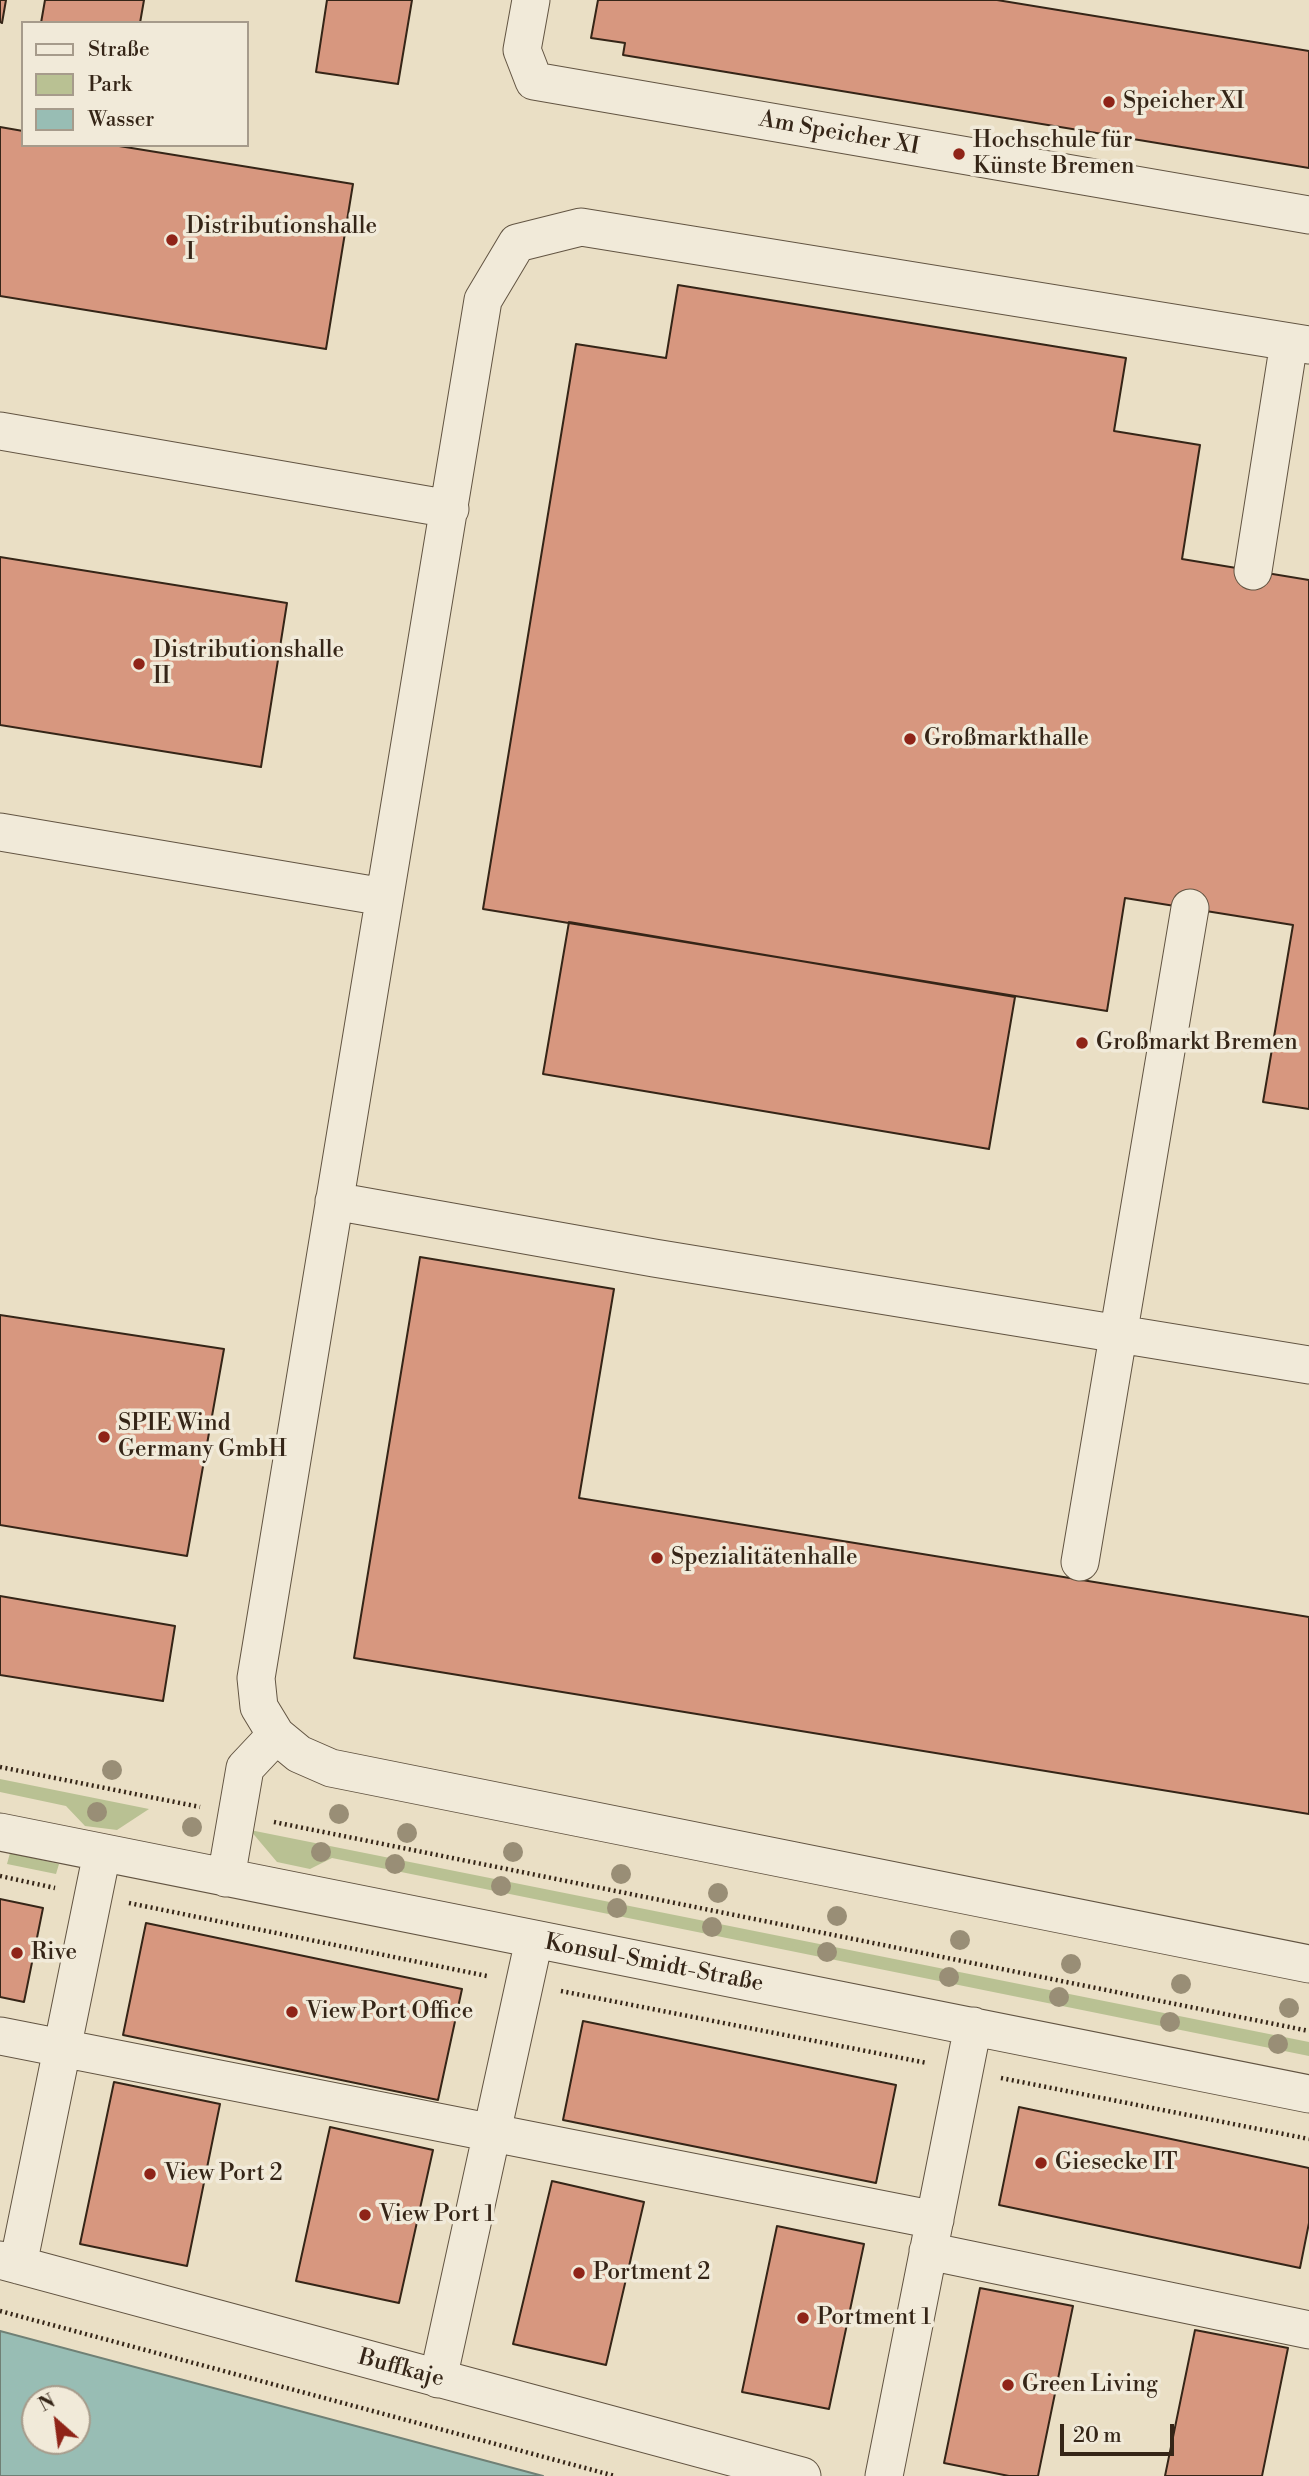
<!DOCTYPE html>
<meta charset="utf-8">
<style>
body{margin:0}
#map{position:relative;width:1309px;height:2476px;overflow:hidden;background:#eadfc5;font-family:"Libre Bodoni",serif}
canvas{display:block}
.legend{position:absolute;left:21px;top:21px;width:228px;height:126px;box-sizing:border-box;background:#f1ead9;border:2px solid #a69b8b;margin:0;padding:9px 12px;list-style:none;font-size:21px;color:#352517}
.legend li{display:flex;align-items:center;gap:14px;height:35px}
.legend b{width:35px;border:2px solid #a69b8b}
.north{position:absolute;left:21px;top:2385px;width:70px;height:70px;box-sizing:border-box;background:#f1ead9;border:2px solid #a69b8b;border-radius:50%;rotate:332deg;font-size:19px;font-weight:700;line-height:28px;text-align:center;color:#352517}
.north::after{content:'';display:block;margin:auto;width:24px;height:32px;background:#8f2418;clip-path:polygon(50% 0,100% 100%,50% 72%,0 100%)}
.scale{position:absolute;left:1060px;top:2424px;width:114px;height:32px;box-sizing:border-box;border:4px solid #352517;border-top:0;padding-left:9px;font-size:21px;line-height:24px;white-space:nowrap;color:#352517;-webkit-text-stroke:5px #f1ead9;paint-order:stroke}
</style>
<div id="map">
<canvas width="1309" height="2476"></canvas>
<ul class="legend">
<li><b style="height:9px;background:#f1ead9"></b>Straße</li>
<li><b style="height:19px;background:#b9c193"></b>Park</li>
<li><b style="height:19px;background:#98bdb4"></b>Wasser</li>
</ul>
<div class="north">N</div>
<div class="scale">20 m</div>
</div>
<script>
const g = document.querySelector('canvas').getContext('2d');
g.lineJoin = 'round';
function paint(path, color) {
  g.fillStyle = color;
  g.fill(path, 'evenodd');
}
function poly(rows) {
  const path = new Path2D();
  for (const r of rows) {
    path.moveTo(r[0], r[1]);
    for (let i = 2; i < r.length; i += 2) path.lineTo(r[i], r[i + 1]);
  }
  return path;
}
function trace(path, color, width, dash) {
  g.strokeStyle = color;
  g.lineWidth = width;
  g.lineCap = dash ? 'butt' : 'round';
  g.setLineDash(dash || []);
  g.stroke(path);
}
function label(font, color, halo, rows, align = 'center') {
  g.font = font + ' "Libre Bodoni",serif';
  g.lineWidth = 7;
  g.setLineDash([]);
  g.textBaseline = 'middle';
  g.strokeStyle = halo;
  g.fillStyle = color;
  for (const [text, x, y, turn = 0] of rows) {
    g.save();
    g.translate(x, y);
    g.rotate((+turn || 0) * Math.PI / 180);
    g.textAlign = isNaN(turn) ? turn : align;
    if (halo) g.strokeText(text, 0, 0);
    g.fillText(text, 0, 0);
    g.restore();
  }
}
paint(poly([
 [0,1779,149,1809,117,1830,85,1826,66,1806,0,1792],
 [250,1830,1309,2042,1309,2056,332,1858,310,1869,277,1862],
 [10,1853,59,1864,56,1874,7,1864]
]), '#b9c193');
const water = poly([
 [0,2331,543,2476,0,2476,0,2331],
 [35,2399,77,2399,77,2441,35,2441,35,2399]
]);
paint(water, '#98bdb4');
trace(water, '#708075', 2);
const building = poly([
 [0,0,6,0,2,23,0,22,0,0],
 [45,0,144,0,140,23,41,23,45,0],
 [327,0,412,0,398,84,316,72,327,0],
 [598,0,997,0,1309,51,1309,168,623,55,625,43,591,38,598,0],
 [0,127,23,131,23,145,113,145,353,184,326,349,0,296,0,127],
 [678,285,1126,358,1114,431,1200,445,1182,559,1309,580,1309,1109,1263,1102,1293,925,1125,898,1107,1011,483,909,576,344,666,358,678,285],
 [0,557,287,603,261,767,0,725,0,557],
 [569,922,1015,997,989,1149,543,1074,569,922],
 [420,1257,614,1289,579,1498,1309,1617,1309,1814,354,1658,420,1257],
 [0,1315,224,1349,187,1556,0,1525,0,1315],
 [0,1596,175,1626,163,1701,0,1675,0,1596],
 [0,1899,43,1908,24,2002,0,1997,0,1899],
 [146,1923,462,1989,438,2100,123,2035,146,1923],
 [583,2021,896,2085,876,2183,563,2120,583,2021],
 [114,2082,220,2104,187,2266,80,2244,114,2082],
 [1019,2107,1309,2168,1309,2223,1300,2268,999,2205,1019,2107],
 [330,2127,433,2150,399,2303,296,2281,330,2127],
 [552,2181,644,2202,606,2365,513,2344,552,2181],
 [777,2226,864,2244,829,2409,742,2392,777,2226],
 [980,2288,1073,2306,1038,2476,1009,2476,944,2463,980,2288],
 [1195,2330,1288,2348,1262,2476,1165,2476,1195,2330]
]);
paint(building, '#d7977f');
trace(building, '#352517', 2);
const minor = poly([
 [531,0,522,50,534,81,1309,215],
 [1309,345,581,227,517,243,483,300,256,1678,259,1707,276,1735,299,1754,331,1768,1309,1964],
 [0,431,450,509],
 [1253,571,1289,342],
 [0,832,384,897],
 [334,1201,654,1258,1309,1365],
 [1080,1562,1190,908],
 [0,1832,1309,2094],
 [226,1878,245,1768,276,1735],
 [0,2036,935,2220],
 [928,2251,1309,2330],
 [0,2260,802,2476],
 [18,2265,102,1853],
 [438,2379,534,1940],
 [884,2476,973,2026]
]);
trace(minor, '#625442', 39);
trace(poly([
 [0,1767,200,1807],
 [274,1822,1309,2031],
 [0,1876,55,1888],
 [129,1903,487,1976],
 [561,1991,927,2063],
 [1001,2078,1309,2139],
 [0,2311,615,2476]
]), '#352517', 4.5, [2, 3.5]);
trace(minor, '#f1ead9', 37);
g.fillStyle = '#998e76';
for (const [x, y] of [
 [112,1770],
 [97,1812],
 [339,1814],
 [192,1827],
 [407,1833],
 [321,1852],
 [513,1852],
 [395,1864],
 [621,1874],
 [501,1886],
 [718,1893],
 [617,1908],
 [837,1916],
 [712,1927],
 [960,1940],
 [827,1952],
 [1071,1964],
 [949,1977],
 [1181,1984],
 [1059,1997],
 [1289,2008],
 [1170,2022],
 [1278,2044]
]) {
  g.beginPath();
  g.arc(x, y, 10, 0, 2 * Math.PI);
  g.fill();
}
for (const [x, y, r, color] of [
 [1109,102,7,"#8f2418"],
 [959,154,7,"#8f2418"],
 [172,240,7,"#8f2418"],
 [139,664,7,"#8f2418"],
 [910,739,7,"#8f2418"],
 [1082,1043,7,"#8f2418"],
 [104,1437,7,"#8f2418"],
 [657,1558,7,"#8f2418"],
 [17,1953,7,"#8f2418"],
 [292,2012,7,"#8f2418"],
 [1041,2163,7,"#8f2418"],
 [150,2174,7,"#8f2418"],
 [365,2215,7,"#8f2418"],
 [579,2273,7,"#8f2418"],
 [803,2318,7,"#8f2418"],
 [1008,2385,7,"#8f2418"]
]) {
  const dot = new Path2D();
  dot.arc(x, y, r, 0, 2 * Math.PI);
  g.fillStyle = color;
  g.fill(dot);
  trace(dot, '#f1ead9', 2.5);
}
label('23px', '#352517', '#f1ead9', [
 ["Speicher XI",1123,102],
 ["Hochschule für",973,141],
 ["Künste Bremen",973,167],
 ["Distributionshalle",186,227],
 ["I",186,253],
 ["Distributionshalle",153,651],
 ["II",153,677],
 ["Großmarkthalle",924,739],
 ["Großmarkt Bremen",1096,1043],
 ["SPIE Wind",118,1424],
 ["Germany GmbH",118,1450],
 ["Spezialitätenhalle",671,1558],
 ["Rive",31,1953],
 ["View Port Office",306,2012],
 ["Giesecke IT",1055,2163],
 ["View Port 2",164,2174],
 ["View Port 1",379,2215],
 ["Portment 2",593,2273],
 ["Portment 1",817,2318],
 ["Green Living",1022,2385]
], 'left');
label('23px', '#352517', '#f1ead9', [
 ["Am Speicher XI",839,134,10],
 ["Konsul-Smidt-Straße",654,1964,11],
 ["Buffkaje",401,2369,15]
]);
</script>
